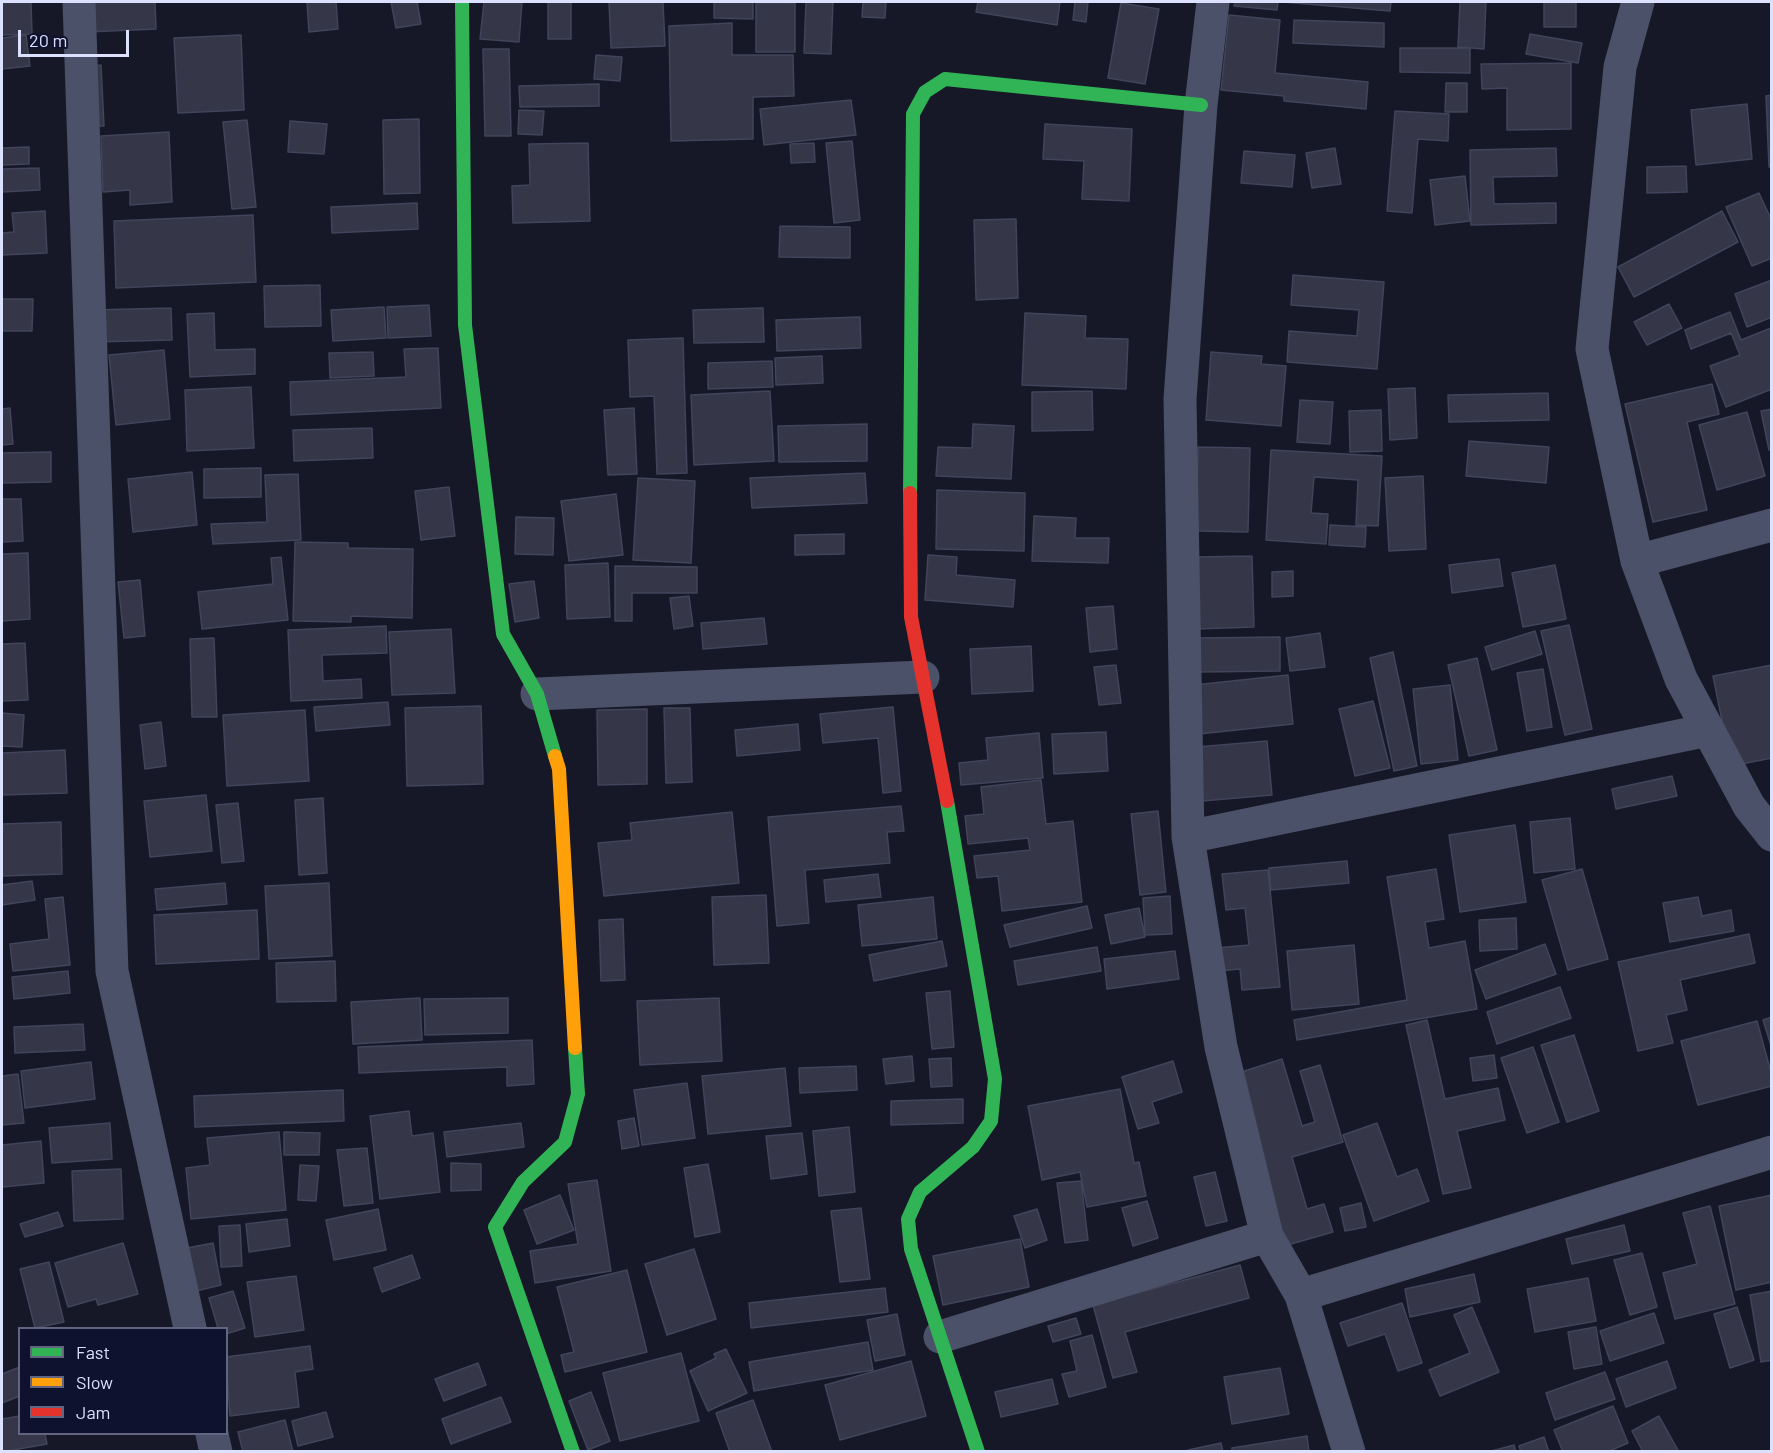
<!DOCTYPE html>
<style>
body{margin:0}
#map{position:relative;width:1773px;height:1453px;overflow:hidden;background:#161827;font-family:Barlow,sans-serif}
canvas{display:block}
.frame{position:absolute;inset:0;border:3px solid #dce1ff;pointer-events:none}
.legend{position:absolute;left:18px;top:1327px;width:210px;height:108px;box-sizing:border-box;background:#0f122e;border:2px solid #616582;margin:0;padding:8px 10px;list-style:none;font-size:18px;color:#dce1ff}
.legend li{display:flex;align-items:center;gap:12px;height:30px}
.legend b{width:30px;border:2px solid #616582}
.scale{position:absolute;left:18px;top:30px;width:111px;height:27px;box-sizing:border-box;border:3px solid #dce1ff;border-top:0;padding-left:8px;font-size:18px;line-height:21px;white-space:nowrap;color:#dce1ff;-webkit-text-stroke:4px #0f122e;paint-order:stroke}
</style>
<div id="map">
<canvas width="1773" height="1453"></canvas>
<div class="frame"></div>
<ul class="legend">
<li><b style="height:8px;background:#30b455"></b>Fast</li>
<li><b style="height:8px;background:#ff9f0a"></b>Slow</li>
<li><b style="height:8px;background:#e5322d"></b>Jam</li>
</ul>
<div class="scale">20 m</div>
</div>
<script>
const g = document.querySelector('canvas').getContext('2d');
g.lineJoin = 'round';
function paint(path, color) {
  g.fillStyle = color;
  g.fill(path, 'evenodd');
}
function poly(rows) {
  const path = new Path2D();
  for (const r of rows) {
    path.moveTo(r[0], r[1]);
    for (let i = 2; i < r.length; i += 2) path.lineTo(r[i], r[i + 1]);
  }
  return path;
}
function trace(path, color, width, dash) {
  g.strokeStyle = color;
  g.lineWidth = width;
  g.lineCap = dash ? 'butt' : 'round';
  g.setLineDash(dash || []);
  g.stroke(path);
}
const building = poly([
 [2,2,31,2,32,34,2,35,2,2],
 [86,2,155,2,156,29,87,32,86,2],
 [307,2,336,2,338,29,309,32,307,2],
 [391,2,417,2,421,24,396,28,391,2],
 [484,2,522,2,519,42,480,39,484,2],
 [548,2,571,2,571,39,548,39,548,2],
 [609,2,663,2,665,46,611,48,609,2],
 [714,2,753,2,753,19,714,18,714,2],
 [806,2,833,2,831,54,804,53,806,2],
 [863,2,886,2,885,18,862,17,863,2],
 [978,2,1060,2,1057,25,976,12,978,2],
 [1075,2,1088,2,1086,22,1073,20,1075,2],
 [1235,2,1278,2,1277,10,1234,6,1235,2],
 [1282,2,1391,2,1390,11,1282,2],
 [1460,2,1486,2,1484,49,1458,47,1460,2],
 [1544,2,1576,2,1576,27,1544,27,1544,2],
 [756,3,795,3,795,52,756,52,756,3],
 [1121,3,1159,9,1145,84,1108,78,1121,3],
 [1229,15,1280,20,1275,73,1368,82,1366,109,1284,101,1284,96,1221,90,1229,15],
 [1294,20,1384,23,1384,47,1293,43,1294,20],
 [732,23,732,55,793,55,794,96,753,97,753,139,671,141,669,26,732,23],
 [1530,34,1582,43,1578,63,1526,54,1530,34],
 [26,35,30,66,2,69,2,38,26,35],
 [241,35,244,110,178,113,174,38,241,35],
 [1400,48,1470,48,1470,73,1400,72,1400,48],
 [483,49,509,49,511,136,485,136,483,49],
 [596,55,622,57,620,81,594,79,596,55],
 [1571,63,1571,129,1507,130,1507,88,1482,89,1481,64,1571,63],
 [101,65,104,126,81,127,78,66,101,65],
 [1446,83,1467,83,1467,112,1445,112,1446,83],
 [599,84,599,106,520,107,519,86,599,84],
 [1772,95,1772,167,1769,167,1766,96,1772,95],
 [851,100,856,135,764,145,760,109,851,100],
 [1747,104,1752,159,1696,165,1691,110,1747,104],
 [519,110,544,111,542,135,518,134,519,110],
 [1395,111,1449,114,1448,141,1418,139,1412,213,1387,211,1395,111],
 [419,119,420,193,384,194,383,120,419,119],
 [247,120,256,207,232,209,223,122,247,120],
 [290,121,327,124,324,154,288,152,290,121],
 [1045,124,1132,129,1129,201,1082,199,1084,161,1043,159,1045,124],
 [169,132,172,202,130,205,130,190,103,192,101,136,169,132],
 [852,141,860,220,834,223,826,143,852,141],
 [588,143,590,221,513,223,512,186,530,185,529,144,588,143],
 [814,143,815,162,791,163,790,144,814,143],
 [29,147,29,164,2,165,2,148,29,147],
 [1335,148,1341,184,1312,188,1306,153,1335,148],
 [1556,148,1557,176,1493,177,1494,204,1556,203,1556,223,1471,225,1470,150,1556,148],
 [1244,151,1295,155,1292,187,1241,183,1244,151],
 [1686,166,1687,192,1647,193,1647,167,1686,166],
 [39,168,40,190,2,192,2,169,39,168],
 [1465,176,1470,221,1435,225,1430,180,1465,176],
 [1759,193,1772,221,1772,258,1752,266,1726,207,1759,193],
 [417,203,418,229,332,233,331,207,417,203],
 [45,211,47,253,2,255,2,233,14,232,12,213,45,211],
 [1722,211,1738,242,1634,297,1618,267,1722,211],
 [253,215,256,282,116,288,114,221,253,215],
 [1016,219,1018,298,976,300,974,220,1016,219],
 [780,226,850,227,850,258,779,257,780,226],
 [1293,275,1384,282,1377,369,1287,362,1289,331,1357,336,1359,310,1291,305,1293,275],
 [1772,280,1772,317,1747,327,1735,294,1772,280],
 [320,285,321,326,265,327,264,286,320,285],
 [2,299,33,299,32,331,2,331,2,299],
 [1669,304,1682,328,1647,345,1634,322,1669,304],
 [429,305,431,336,388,338,387,307,429,305],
 [384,307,386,338,333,341,331,310,384,307],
 [171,308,172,340,94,342,93,310,171,308],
 [763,308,764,342,694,343,693,310,763,308],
 [1730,312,1741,340,1771,328,1772,389,1726,407,1710,366,1740,355,1731,333,1691,349,1685,330,1730,312],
 [214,313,215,350,255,349,255,374,190,377,187,314,214,313],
 [1025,313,1086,316,1085,338,1128,339,1126,389,1022,385,1025,313],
 [860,317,861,348,777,351,776,320,860,317],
 [683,338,687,473,657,474,654,396,630,397,628,340,683,338],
 [438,348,441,408,291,415,290,382,406,377,404,349,438,348],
 [164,350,170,419,116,425,109,355,164,350],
 [373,352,374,376,330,378,329,353,373,352],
 [1211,352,1262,356,1261,364,1286,366,1281,426,1206,420,1211,352],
 [822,356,823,383,776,385,775,358,822,356],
 [772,361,773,387,708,389,708,363,772,361],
 [1712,384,1719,414,1687,422,1707,510,1653,522,1625,404,1712,384],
 [251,387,254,448,187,451,185,390,251,387],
 [1415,388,1417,438,1390,440,1388,389,1415,388],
 [770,391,774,461,694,465,691,395,770,391],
 [1092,391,1093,430,1032,431,1032,392,1092,391],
 [1548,393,1549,420,1449,422,1448,395,1548,393],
 [1300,400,1333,402,1330,444,1297,442,1300,400],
 [10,408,13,444,2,445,2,409,10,408],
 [634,408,637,474,608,475,604,410,634,408],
 [1772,409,1772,450,1769,450,1761,411,1772,409],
 [1381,410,1382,451,1350,452,1349,411,1381,410],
 [1747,412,1765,476,1717,490,1699,425,1747,412],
 [867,424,867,461,779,462,778,426,867,424],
 [973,424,1014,426,1011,479,936,476,938,447,972,448,973,424],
 [372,428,373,458,294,461,293,430,372,428],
 [1469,441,1549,447,1546,483,1466,476,1469,441],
 [1198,447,1250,448,1248,532,1196,531,1198,447],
 [1271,450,1382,456,1378,526,1356,525,1358,480,1314,477,1311,513,1328,514,1326,544,1266,540,1271,450],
 [51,452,51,482,2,483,2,453,51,452],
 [261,468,261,497,204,498,204,469,261,468],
 [192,472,197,525,133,532,128,479,192,472],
 [865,473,867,503,752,508,750,478,865,473],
 [298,474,301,540,213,544,211,524,267,522,265,475,298,474],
 [1423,476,1426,549,1389,551,1385,478,1423,476],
 [638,478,695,481,691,563,633,560,638,478],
 [449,487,455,536,421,540,415,491,449,487],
 [937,490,1025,493,1024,551,936,549,937,490],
 [616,494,623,555,569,561,561,501,616,494],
 [2,499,21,499,23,541,2,542,2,499],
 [1034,516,1076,518,1075,538,1109,538,1108,563,1032,561,1034,516],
 [516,517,554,518,553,555,515,554,516,517],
 [1330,525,1366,527,1365,547,1329,545,1330,525],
 [844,534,844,554,795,555,795,535,844,534],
 [295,542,348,543,348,548,413,549,412,618,351,616,351,622,293,621,295,542],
 [28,553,30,619,2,621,2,554,28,553],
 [928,555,957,557,956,575,1015,580,1013,607,925,600,928,555],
 [1252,556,1254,627,1196,629,1194,557,1252,556],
 [281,557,288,620,202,629,198,592,273,584,271,558,281,557],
 [1499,559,1503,586,1452,593,1449,565,1499,559],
 [608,563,610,617,567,619,565,565,608,563],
 [1555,565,1566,619,1523,627,1512,573,1555,565],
 [615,566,697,567,697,593,632,593,632,621,615,621,615,566],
 [1293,571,1293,596,1272,597,1272,572,1293,571],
 [140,580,145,636,124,638,118,582,140,580],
 [534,581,539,618,515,622,509,584,534,581],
 [689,596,693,626,674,629,670,598,689,596],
 [1113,606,1117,649,1090,652,1086,608,1113,606],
 [764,618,767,644,703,649,701,623,764,618],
 [1569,625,1592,729,1565,735,1541,631,1569,625],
 [386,626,387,653,322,655,323,681,361,679,362,698,291,701,288,630,386,626],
 [451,629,455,693,392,695,389,632,451,629],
 [1535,631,1542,654,1492,670,1485,647,1535,631],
 [1320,633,1325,667,1290,671,1286,638,1320,633],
 [1280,637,1280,671,1198,672,1198,638,1280,637],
 [214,638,217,717,192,717,190,639,214,638],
 [25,643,28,700,2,701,2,644,25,643],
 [1031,646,1033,691,972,694,970,649,1031,646],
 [1393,652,1417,766,1394,771,1370,658,1393,652],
 [1477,658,1497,750,1469,756,1448,665,1477,658],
 [1116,665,1121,703,1099,705,1094,667,1116,665],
 [1772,665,1772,758,1731,766,1713,676,1772,665],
 [1543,669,1552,727,1527,731,1517,673,1543,669],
 [1288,675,1293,724,1199,734,1194,685,1288,675],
 [1450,685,1458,760,1421,764,1413,689,1450,685],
 [1373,701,1390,768,1355,776,1339,709,1373,701],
 [388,702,390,725,316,731,314,707,388,702],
 [481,706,483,784,407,786,405,708,481,706],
 [893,707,901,791,883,793,878,738,823,743,820,714,893,707],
 [664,708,690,708,692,782,666,783,664,708],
 [647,709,647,784,598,785,597,710,647,709],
 [305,710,309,781,227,786,223,715,305,710],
 [2,713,24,715,22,747,2,746,2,713],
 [161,722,166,766,145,769,140,725,161,722],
 [798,724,800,750,737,756,735,730,798,724],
 [1106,732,1108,771,1054,774,1052,734,1106,732],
 [1039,733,1043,778,961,785,959,763,988,760,986,738,1039,733],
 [1267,741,1272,795,1202,801,1197,747,1267,741],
 [65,750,67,793,2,795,2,753,65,750],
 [1672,776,1677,796,1616,809,1612,789,1672,776],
 [1041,780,1046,824,1073,821,1082,902,1002,911,998,876,977,878,974,856,1030,850,1028,838,968,844,965,816,984,814,981,787,1041,780],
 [206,795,212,851,150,857,144,801,206,795],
 [323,798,327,873,299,875,295,800,323,798],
 [238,803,244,861,222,863,216,805,238,803],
 [901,806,904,831,887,832,890,863,805,870,809,923,777,926,768,817,901,806],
 [1158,811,1166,892,1140,895,1131,814,1158,811],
 [732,812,739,883,604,896,598,843,632,840,630,823,732,812],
 [1570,818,1575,869,1534,873,1530,822,1570,818],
 [61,822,62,874,2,876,2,824,61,822],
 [1515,825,1526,902,1460,912,1449,835,1515,825],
 [1347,861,1349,883,1271,890,1269,868,1347,861],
 [1436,869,1444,919,1425,922,1429,948,1465,941,1477,1009,1297,1040,1294,1020,1407,1000,1387,877,1436,869],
 [1582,869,1608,959,1568,970,1542,880,1582,869],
 [1268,870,1280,987,1242,990,1240,969,1219,971,1216,948,1249,945,1245,908,1226,910,1222,874,1268,870],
 [878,874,881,897,826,902,824,880,878,874],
 [32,881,35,900,2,905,2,885,32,881],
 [225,883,227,904,157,910,155,889,225,883],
 [329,883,332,956,269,959,265,886,329,883],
 [766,895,769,963,714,965,712,897,766,895],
 [1170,896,1172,934,1145,935,1143,898,1170,896],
 [63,897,70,965,13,971,10,944,49,939,45,899,63,897],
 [933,897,937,939,862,946,858,905,933,897],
 [1698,897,1702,916,1731,910,1734,931,1670,942,1663,903,1698,897],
 [1087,906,1092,928,1010,947,1004,925,1087,906],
 [1139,908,1145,937,1111,944,1105,915,1139,908],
 [257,910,259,959,156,964,154,915,257,910],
 [1516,918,1517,949,1480,951,1479,920,1516,918],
 [623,919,625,980,601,981,599,920,623,919],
 [1749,934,1755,963,1680,980,1687,1010,1666,1015,1673,1043,1638,1051,1618,962,1749,934],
 [942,941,947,966,874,981,869,955,942,941],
 [1545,944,1556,974,1486,999,1475,970,1545,944],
 [1354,945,1359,1004,1292,1010,1287,951,1354,945],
 [1097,947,1101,971,1018,985,1014,961,1097,947],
 [1175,951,1179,979,1107,989,1104,959,1175,951],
 [335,961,336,1001,277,1002,276,963,335,961],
 [68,971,70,993,14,999,12,977,68,971],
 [1560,987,1571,1018,1497,1044,1487,1012,1560,987],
 [950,991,954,1047,932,1049,926,993,950,991],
 [420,998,422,1040,353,1044,351,1002,420,998],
 [508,998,508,1033,425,1035,424,999,508,998],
 [719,998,722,1061,640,1065,637,1001,719,998],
 [1772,1017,1772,1049,1763,1020,1772,1017],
 [1427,1020,1445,1099,1498,1088,1505,1120,1457,1131,1471,1188,1443,1194,1406,1025,1427,1020],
 [1757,1021,1772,1076,1772,1086,1698,1105,1681,1041,1757,1021],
 [83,1024,85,1050,15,1053,14,1027,83,1024],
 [1574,1035,1599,1111,1567,1122,1541,1045,1574,1035],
 [532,1040,534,1084,507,1086,507,1067,359,1073,358,1047,532,1040],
 [1533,1047,1559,1122,1527,1133,1501,1058,1533,1047],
 [1494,1055,1497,1078,1473,1081,1470,1058,1494,1055],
 [912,1056,914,1081,886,1084,883,1059,912,1056],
 [951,1058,952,1086,931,1087,929,1059,951,1058],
 [1282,1059,1302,1126,1315,1122,1300,1071,1320,1065,1343,1142,1292,1157,1307,1209,1324,1204,1333,1232,1284,1246,1232,1075,1282,1059],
 [1173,1061,1182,1092,1152,1102,1159,1123,1138,1129,1122,1077,1173,1061],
 [91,1062,95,1099,25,1108,21,1071,91,1062],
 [856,1066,857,1090,800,1093,799,1068,856,1066],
 [785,1068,791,1126,708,1134,702,1076,785,1068],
 [18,1074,24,1123,2,1125,2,1076,18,1074],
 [687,1083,695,1138,642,1145,634,1090,687,1083],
 [1120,1089,1134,1163,1139,1162,1146,1196,1087,1207,1080,1172,1042,1180,1028,1106,1120,1089],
 [343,1090,344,1121,195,1127,194,1096,343,1090],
 [963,1099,963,1123,891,1125,891,1101,963,1099],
 [409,1111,412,1136,433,1133,440,1192,380,1199,370,1116,409,1111],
 [634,1118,639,1146,622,1149,618,1121,634,1118],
 [110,1123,112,1159,52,1163,49,1128,110,1123],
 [521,1123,524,1147,447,1157,444,1132,521,1123],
 [1377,1123,1397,1177,1417,1169,1429,1201,1374,1221,1343,1135,1377,1123],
 [849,1127,855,1192,819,1196,813,1131,849,1127],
 [279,1132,286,1210,191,1219,186,1168,210,1165,207,1138,279,1132],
 [284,1132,320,1133,319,1155,284,1155,284,1132],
 [802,1133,807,1174,771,1179,766,1136,802,1133],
 [41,1141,44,1183,2,1187,2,1145,41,1141],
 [367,1148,373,1203,344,1206,337,1150,367,1148],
 [451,1163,481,1164,481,1190,451,1191,451,1163],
 [708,1164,720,1232,695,1237,684,1168,708,1164],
 [300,1165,319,1166,316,1201,298,1200,300,1165],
 [121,1169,123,1219,74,1221,72,1171,121,1169],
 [1215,1172,1227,1221,1206,1226,1194,1177,1215,1172],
 [597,1180,611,1271,535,1283,530,1251,578,1244,568,1184,597,1180],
 [1081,1181,1088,1240,1065,1243,1057,1183,1081,1181],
 [560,1195,574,1230,537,1244,524,1210,560,1195],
 [1772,1195,1772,1282,1736,1290,1719,1206,1772,1195],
 [1147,1201,1158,1238,1133,1246,1122,1208,1147,1201],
 [1361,1203,1366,1227,1345,1231,1340,1208,1361,1203],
 [1710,1206,1735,1304,1675,1319,1663,1273,1697,1264,1683,1213,1710,1206],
 [861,1208,870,1279,840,1282,831,1211,861,1208],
 [378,1209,386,1250,334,1260,326,1220,378,1209],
 [1037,1209,1047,1240,1025,1248,1014,1216,1037,1209],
 [58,1212,63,1226,25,1237,20,1224,58,1212],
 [287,1219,290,1246,249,1252,246,1224,287,1219],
 [240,1225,242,1266,221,1267,219,1226,240,1225],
 [1624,1225,1630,1251,1572,1264,1566,1239,1624,1225],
 [1020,1239,1029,1287,943,1305,933,1256,1020,1239],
 [123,1243,138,1294,98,1305,96,1299,68,1307,55,1263,123,1243],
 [213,1243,221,1285,196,1291,187,1248,213,1243],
 [694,1249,716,1319,667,1335,645,1264,694,1249],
 [1642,1253,1657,1307,1630,1315,1614,1260,1642,1253],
 [412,1255,420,1278,382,1292,374,1268,412,1255],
 [49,1262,64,1322,35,1328,20,1269,49,1262],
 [1240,1265,1249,1298,1125,1332,1137,1372,1113,1378,1093,1305,1240,1265],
 [627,1270,647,1352,565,1372,561,1355,574,1352,557,1287,627,1270],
 [1474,1274,1480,1302,1410,1317,1405,1289,1474,1274],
 [296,1276,304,1330,255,1337,247,1282,296,1276],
 [1588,1278,1596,1321,1535,1332,1527,1289,1588,1278],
 [885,1288,888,1312,751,1328,749,1303,885,1288],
 [233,1291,245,1328,226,1334,226,1328,218,1328,209,1298,233,1291],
 [1772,1291,1772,1360,1761,1362,1750,1295,1772,1291],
 [1402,1303,1422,1363,1398,1371,1385,1334,1348,1346,1340,1323,1402,1303],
 [1472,1307,1499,1372,1440,1396,1429,1370,1470,1353,1454,1315,1472,1307],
 [1737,1307,1754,1360,1730,1368,1714,1314,1737,1307],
 [1654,1313,1664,1343,1610,1361,1600,1331,1654,1313],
 [897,1314,905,1355,875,1361,867,1320,897,1314],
 [1076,1318,1081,1334,1053,1342,1048,1326,1076,1318],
 [1596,1327,1602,1364,1574,1369,1568,1332,1596,1327],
 [1092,1335,1106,1387,1069,1397,1062,1374,1077,1371,1070,1341,1092,1335],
 [868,1342,873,1370,754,1391,749,1362,868,1342],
 [310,1346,313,1369,295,1372,299,1407,230,1416,226,1357,310,1346],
 [726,1349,747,1393,708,1411,690,1371,716,1358,714,1354,726,1349],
 [681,1353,699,1421,620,1441,603,1373,681,1353],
 [911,1361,926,1416,840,1440,825,1385,911,1361],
 [1667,1361,1676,1388,1626,1407,1616,1379,1667,1361],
 [478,1363,486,1385,444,1401,435,1379,478,1363],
 [20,1367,20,1396,2,1403,2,1374,20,1367],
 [1280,1368,1289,1414,1232,1424,1224,1377,1280,1368],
 [1605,1372,1615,1399,1555,1420,1546,1393,1605,1372],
 [1052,1379,1058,1404,1001,1417,995,1392,1052,1379],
 [591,1392,610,1441,588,1450,569,1401,591,1392],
 [501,1397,511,1422,451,1444,442,1419,501,1397],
 [753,1400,772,1452,730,1452,716,1413,753,1400],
 [1613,1406,1628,1443,1607,1452,1563,1452,1554,1430,1613,1406],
 [326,1412,333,1437,298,1446,292,1421,326,1412],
 [20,1416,20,1434,45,1434,47,1444,2,1452,2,1419,20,1416],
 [1659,1416,1679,1452,1643,1452,1632,1431,1659,1416],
 [285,1420,293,1452,243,1452,238,1432,285,1420],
 [1307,1436,1309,1452,1232,1452,1232,1448,1307,1436],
 [1544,1437,1549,1452,1521,1452,1519,1446,1544,1437],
 [1221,1443,1223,1452,1188,1452,1188,1450,1221,1443],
 [1514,1445,1516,1452,1488,1452,1514,1445]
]);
paint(building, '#353748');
trace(building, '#41445a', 1.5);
trace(poly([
 [79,2,112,971,190,1328],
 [1213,2,1201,105,1180,399,1188,837,1221,1047,1267,1236,1301,1295,1349,1452],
 [1638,2,1620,67,1592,349,1637,561,1681,679,1749,806,1772,835],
 [1637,561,1772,525],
 [537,694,923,677],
 [1188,837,1708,730],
 [1301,1295,1772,1152],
 [940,1337,1267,1236],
 [212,1434,216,1452]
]), '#4a5168', 33);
trace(poly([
 [462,2,465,325,503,634,537,694,555,756],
 [910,493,913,114,925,92,945,79,1201,105],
 [947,801,995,1079,991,1121,973,1147,920,1192,908,1219,911,1249,978,1452],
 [573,1452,495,1227,523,1182,565,1142,578,1094,575,1048]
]), '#30b455', 14);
trace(poly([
 [555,756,559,769,575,1048]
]), '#ff9f0a', 14);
trace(poly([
 [910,493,911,617,947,801]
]), '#e5322d', 14);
</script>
